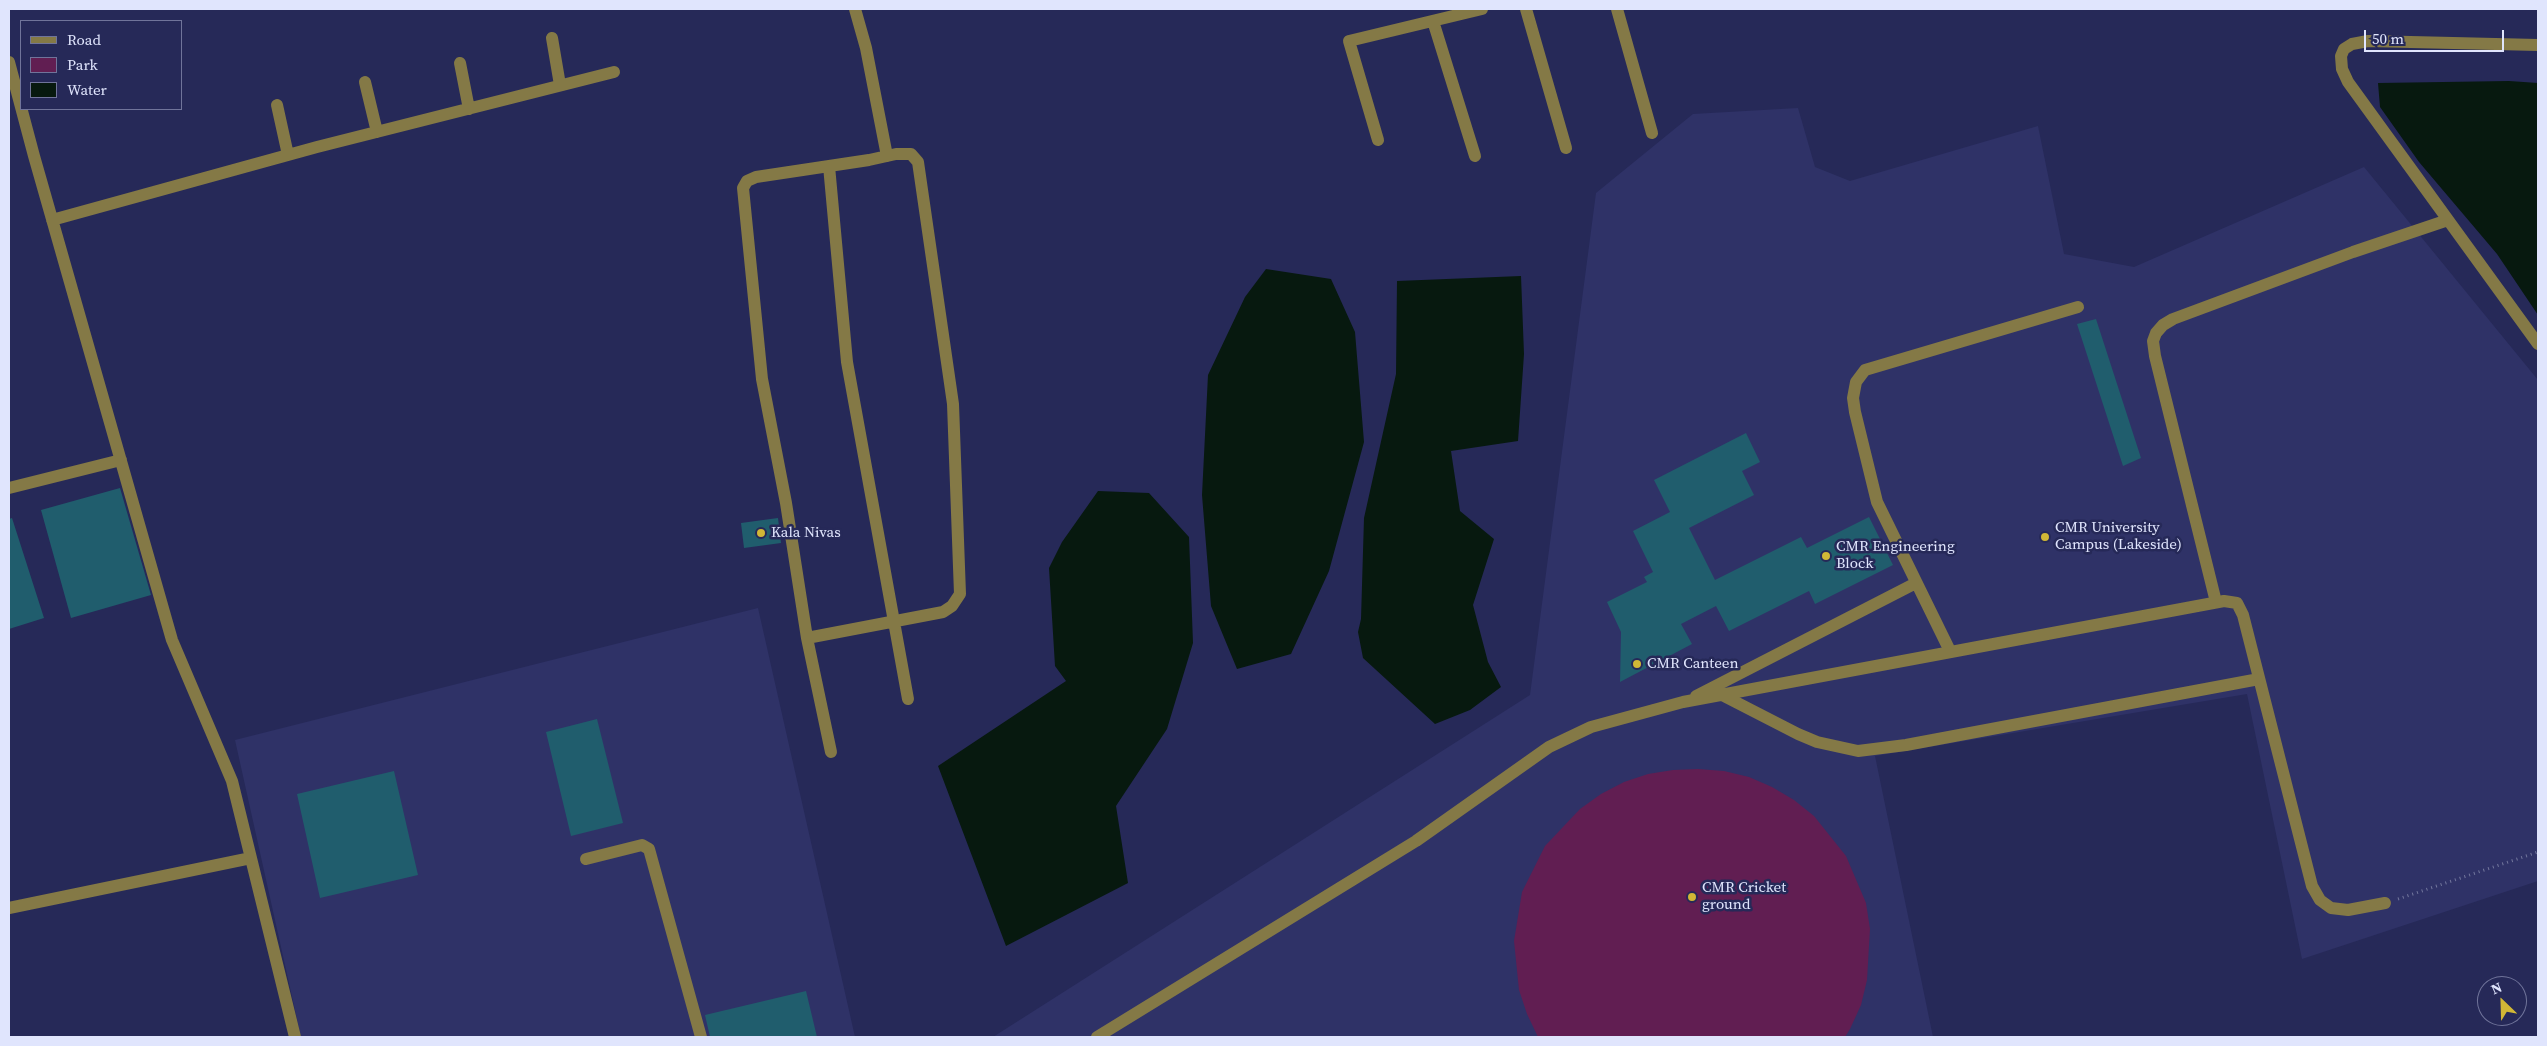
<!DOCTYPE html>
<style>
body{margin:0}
#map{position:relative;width:2547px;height:1046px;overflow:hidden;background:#262958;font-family:"Source Serif 4",serif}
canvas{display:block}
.frame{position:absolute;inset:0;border:10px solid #e0e5fd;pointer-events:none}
.legend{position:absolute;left:20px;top:20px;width:162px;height:90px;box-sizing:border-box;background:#262958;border:1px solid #70749a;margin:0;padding:6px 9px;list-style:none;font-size:15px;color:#e0e5fd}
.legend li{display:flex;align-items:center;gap:10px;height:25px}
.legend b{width:25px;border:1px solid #70749a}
.north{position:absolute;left:2477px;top:976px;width:50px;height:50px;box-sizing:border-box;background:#262958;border:1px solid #70749a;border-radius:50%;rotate:336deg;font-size:14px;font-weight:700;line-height:20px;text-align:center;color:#e0e5fd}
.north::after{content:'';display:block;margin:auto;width:18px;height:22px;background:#d1b736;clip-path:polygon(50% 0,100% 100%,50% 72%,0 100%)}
.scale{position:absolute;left:2364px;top:30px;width:140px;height:22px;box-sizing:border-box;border:2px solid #e0e5fd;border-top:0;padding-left:6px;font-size:15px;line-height:18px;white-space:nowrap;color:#e0e5fd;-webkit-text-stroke:4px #262958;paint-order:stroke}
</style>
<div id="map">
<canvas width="2547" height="1046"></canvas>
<div class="frame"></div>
<ul class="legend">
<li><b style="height:6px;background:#847946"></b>Road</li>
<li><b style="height:14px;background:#611e52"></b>Park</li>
<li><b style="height:14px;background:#07190f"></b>Water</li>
</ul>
<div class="north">N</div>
<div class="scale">50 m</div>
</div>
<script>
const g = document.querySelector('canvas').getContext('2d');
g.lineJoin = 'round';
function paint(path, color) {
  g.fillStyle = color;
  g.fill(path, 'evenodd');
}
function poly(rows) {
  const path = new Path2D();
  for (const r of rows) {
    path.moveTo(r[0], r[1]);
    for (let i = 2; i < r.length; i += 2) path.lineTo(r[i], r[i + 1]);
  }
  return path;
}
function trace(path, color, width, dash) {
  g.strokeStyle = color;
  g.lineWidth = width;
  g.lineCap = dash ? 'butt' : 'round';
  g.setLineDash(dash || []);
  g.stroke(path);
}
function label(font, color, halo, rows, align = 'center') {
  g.font = font + ' "Source Serif 4",serif';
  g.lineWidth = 5;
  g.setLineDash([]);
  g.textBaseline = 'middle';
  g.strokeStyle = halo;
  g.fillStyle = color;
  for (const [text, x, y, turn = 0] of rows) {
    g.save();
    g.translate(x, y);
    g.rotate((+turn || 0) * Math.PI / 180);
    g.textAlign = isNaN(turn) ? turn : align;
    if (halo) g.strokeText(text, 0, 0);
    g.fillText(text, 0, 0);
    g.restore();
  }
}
paint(poly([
 [1798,108,1815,167,1850,181,2038,126,2064,254,2134,267,2364,167,2538,380,2538,881,2302,959,2247,694,1875,756,1933,1037,993,1037,1530,695,1596,193,1693,114],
 [758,608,855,1037,301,1037,235,740]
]), '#2f3267');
paint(poly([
 [1698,769,1724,771,1749,777,1772,787,1794,800,1814,816,1846,856,1866,903,1870,929,1867,980,1861,1005,1850,1029,1845,1037,1538,1037,1527,1014,1519,990,1514,941,1522,892,1545,846,1580,809,1601,794,1624,782,1648,774,1673,770]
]), '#611e52');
paint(poly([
 [2509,81,2538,83,2538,315,2497,254,2419,162,2380,107,2378,83],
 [1266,269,1331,279,1355,332,1364,442,1329,571,1291,654,1237,669,1211,606,1202,495,1208,375,1245,297],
 [1521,276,1524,354,1518,441,1451,451,1460,511,1494,539,1473,605,1488,662,1501,687,1470,710,1435,724,1363,658,1358,632,1361,619,1364,518,1396,374,1397,281],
 [1098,491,1149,493,1189,537,1193,643,1167,729,1116,806,1128,883,1006,946,938,766,1066,681,1055,666,1049,568,1062,542]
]), '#07190f');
paint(poly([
 [2096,319,2141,458,2123,466,2077,324],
 [1746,433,1760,462,1742,471,1754,495,1689,528,1715,580,1801,537,1807,548,1869,517,1893,565,1815,604,1809,591,1729,631,1716,606,1681,624,1692,644,1620,682,1621,632,1607,602,1647,582,1644,577,1653,572,1633,531,1670,512,1654,480],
 [120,488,151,595,71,618,41,510],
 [12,518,44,618,9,629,9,519],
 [778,518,781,543,744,548,741,523],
 [597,719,623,823,571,836,546,732],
 [394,771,418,875,320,898,297,794],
 [806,991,817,1037,710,1037,705,1015]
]), '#205d6d');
trace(poly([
 [2398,899,2538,852]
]), '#73779d', 3, [1, 4]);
trace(poly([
 [855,9,866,48,887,156],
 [1526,9,1566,148],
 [1617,9,1652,133],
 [1433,21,1475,156],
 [552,38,560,85],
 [2538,45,2368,41,2352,44,2344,49,2341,56,2342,69,2348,82,2538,344],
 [9,62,34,156,172,640,232,781,295,1037],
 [460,63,469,109],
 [365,82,377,132],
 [277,105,288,155],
 [1378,140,1349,41,1482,9],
 [896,154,911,154,918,162,953,404,960,594,952,606,943,612,807,638,786,503,762,379,743,188,747,181,756,177,869,160,896,154],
 [829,166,847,362,908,699],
 [52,220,317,147,614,72],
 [9,488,121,460],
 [2216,602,2155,356,2153,341,2156,333,2163,325,2173,319,2353,252,2448,220],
 [807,638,831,752],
 [1950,651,1877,502,1855,412,1853,398,1856,382,1865,370,2078,307],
 [1722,695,1798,734,1817,742,1858,751,1906,745,2259,679],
 [1696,696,1916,583],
 [586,859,642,845,649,849,701,1037],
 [9,908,251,858],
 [1097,1037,1416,841,1549,747,1591,727,1683,702,2224,601,2237,603,2243,615,2312,886,2320,900,2331,908,2348,910,2385,903]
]), '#847946', 12);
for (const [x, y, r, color] of [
 [761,533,5,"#d1b736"],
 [2045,537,5,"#d1b736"],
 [1826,556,5,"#d1b736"],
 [1637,664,5,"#d1b736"],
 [1692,897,5,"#d1b736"]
]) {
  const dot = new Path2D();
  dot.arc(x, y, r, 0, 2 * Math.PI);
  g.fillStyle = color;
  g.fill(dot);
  trace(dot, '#262958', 2);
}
label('15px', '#e0e5fd', '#262958', [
 ["CMR University",2055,528],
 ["Campus (Lakeside)",2055,545],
 ["Kala Nivas",771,533],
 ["CMR Engineering",1836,547],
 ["Block",1836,564],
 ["CMR Canteen",1647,664],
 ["CMR Cricket",1702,888],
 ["ground",1702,905]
], 'left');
</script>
